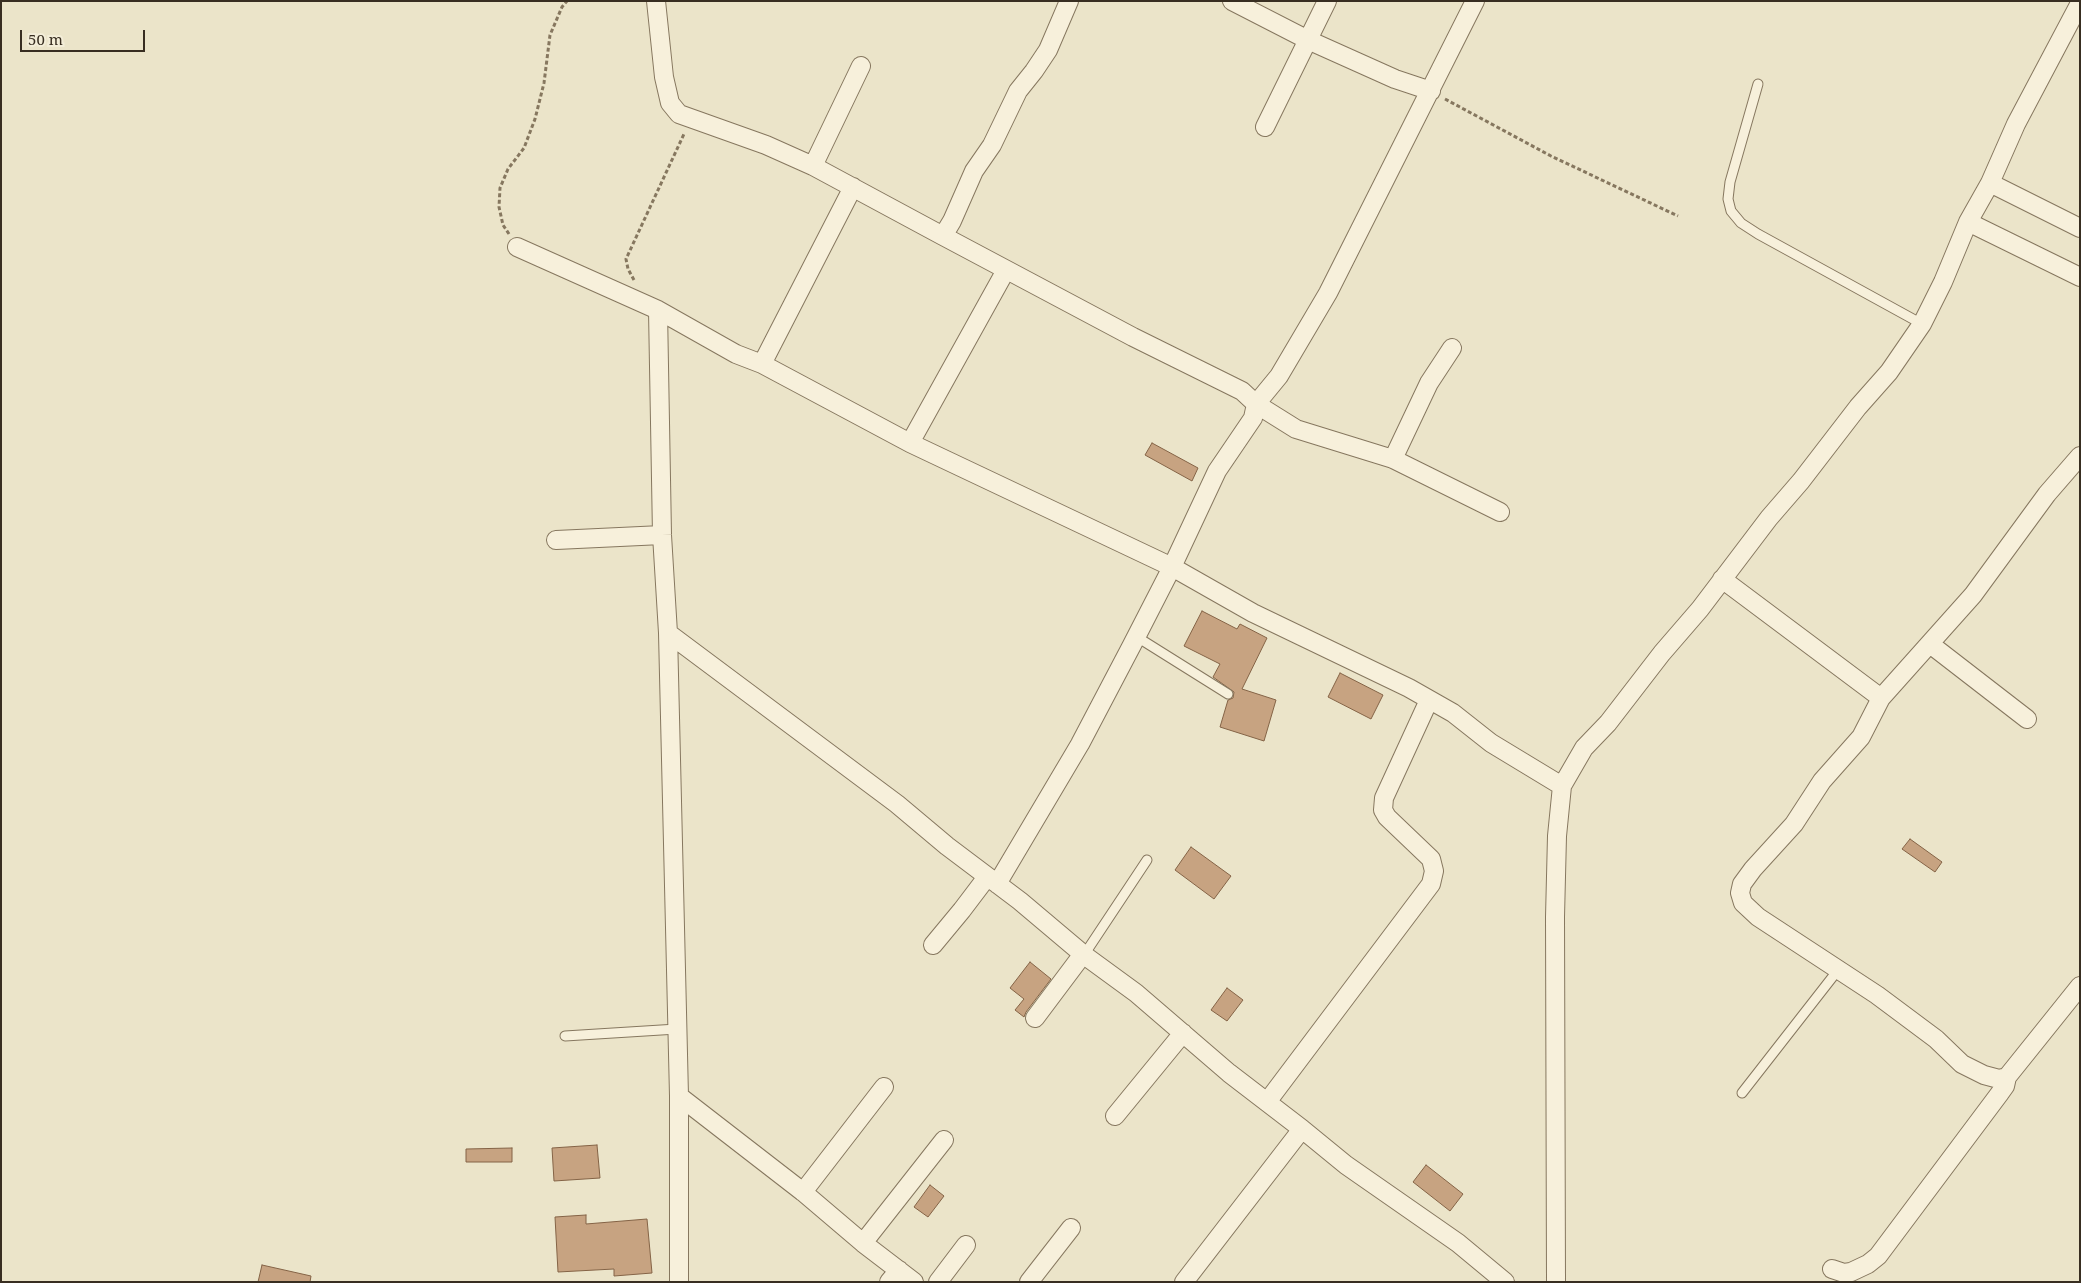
<!DOCTYPE html>
<style>
body{margin:0}
#map{position:relative;width:2081px;height:1283px;overflow:hidden;background:#ebe4c9;font-family:"Noto Serif",serif}
canvas{display:block}
.frame{position:absolute;inset:0;border:2px solid #382e21;pointer-events:none}
.scale{position:absolute;left:20px;top:30px;width:125px;height:22px;box-sizing:border-box;border:2px solid #382e21;border-top:0;padding-left:6px;font-size:15px;line-height:18px;white-space:nowrap;color:#382e21;-webkit-text-stroke:4px #f3edd8;paint-order:stroke}
</style>
<div id="map">
<canvas width="2081" height="1283"></canvas>
<div class="frame"></div>
<div class="scale">50 m</div>
</div>
<script>
const g = document.querySelector('canvas').getContext('2d');
g.lineJoin = 'round';
function paint(path, color) {
  g.fillStyle = color;
  g.fill(path, 'evenodd');
}
function poly(rows) {
  const path = new Path2D();
  for (const r of rows) {
    path.moveTo(r[0], r[1]);
    for (let i = 2; i < r.length; i += 2) path.lineTo(r[i], r[i + 1]);
  }
  return path;
}
function trace(path, color, width, dash) {
  g.strokeStyle = color;
  g.lineWidth = width;
  g.lineCap = dash ? 'butt' : 'round';
  g.setLineDash(dash || []);
  g.stroke(path);
}
const building = poly([
 [1152,443,1198,468,1192,481,1145,455,1152,443],
 [1202,611,1237,629,1240,624,1267,638,1242,689,1276,700,1264,741,1220,727,1228,700,1233,698,1234,692,1213,677,1220,664,1184,646,1202,611],
 [1340,673,1383,695,1371,719,1328,697,1340,673],
 [1910,839,1942,862,1935,872,1902,849,1910,839],
 [1191,847,1231,876,1214,899,1175,870,1191,847],
 [1030,962,1051,979,1026,1012,1024,1017,1015,1010,1024,999,1010,988,1030,962],
 [1227,988,1243,1000,1227,1021,1211,1010,1227,988],
 [597,1145,600,1178,554,1181,552,1148,597,1145],
 [512,1148,512,1162,466,1162,466,1149,512,1148],
 [1426,1165,1463,1194,1450,1211,1413,1182,1426,1165],
 [930,1185,944,1196,928,1217,914,1207,930,1185],
 [586,1215,586,1224,647,1219,652,1273,614,1276,614,1269,558,1272,555,1217,586,1215],
 [262,1265,311,1276,310,1282,258,1282,262,1265]
]);
paint(building, '#c7a381');
trace(building, '#846346', 1);
const service = poly([
 [1758,84,1730,182,1728,199,1731,211,1741,223,1758,234,1922,324],
 [1137,637,1228,694],
 [1084,955,1147,860],
 [565,1036,677,1029],
 [1742,1093,1838,970]
]);
const minor = poly([
 [656,1,664,77,670,103,679,114,766,145,813,166,943,236],
 [1069,1,1048,50,1034,71,1018,91,992,145,974,171,952,221,943,236,1133,337,1242,391,1256,404,1296,429,1393,459,1500,512],
 [1232,1,1308,40,1395,79,1431,91],
 [1265,127,1327,1],
 [813,166,861,66],
 [1990,183,2080,228],
 [1968,222,2080,277],
 [517,247,658,310,736,354,762,364,853,187],
 [658,310,662,535,668,633,679,1096,679,1282],
 [762,364,910,443,1172,567,1253,613,1409,688,1453,713,1491,743,1562,786],
 [910,443,1006,270],
 [2080,456,2047,494,1973,595,1881,698,1861,737,1822,781,1794,824,1753,869,1742,884,1740,893,1743,903,1758,917,1877,995,1936,1039,1962,1064,1984,1075,1999,1079,2007,1077,2080,986],
 [1393,459,1429,383,1452,348],
 [556,540,662,535],
 [1722,579,1881,698],
 [668,633,897,804,947,846,1020,901,1084,955,1136,993,1229,1073,1302,1129,1346,1165,1458,1243,1505,1282],
 [1930,644,2027,719],
 [997,884,1080,744,1132,645,1172,567,1217,471,1253,418,1256,404,1279,376,1328,293,1475,1],
 [933,945,962,910,987,877],
 [1035,1018,1083,954],
 [679,1096,803,1192,863,1243,914,1282],
 [1267,1102,1431,884,1434,871,1431,859,1387,817,1383,810,1384,798,1429,700],
 [1115,1116,1183,1033],
 [803,1192,884,1087],
 [863,1243,944,1140],
 [1832,1269,1844,1273,1851,1272,1868,1264,1878,1256,2000,1093,2005,1086,2007,1077],
 [889,1282,899,1270],
 [938,1282,966,1245],
 [1029,1282,1071,1228],
 [1184,1282,1302,1129],
 [1556,1282,1555,917,1557,836,1562,786,1584,748,1608,723,1662,653,1700,609,1769,518,1801,481,1858,407,1889,372,1922,324,1943,282,1968,222,1990,183,2016,124,2080,3]
]);
trace(service, '#86775f', 11);
trace(minor, '#86775f', 20);
trace(poly([
 [1445,99,1551,156,1678,216],
 [509,234,503,225,499,207,500,188,508,169,524,148,535,119,544,83,550,35,562,7,567,1],
 [634,280,628,269,626,259,684,134]
]), '#86775f', 3, [4, 2.5]);
trace(service, '#f7f0db', 9);
trace(minor, '#f7f0db', 18);
</script>
